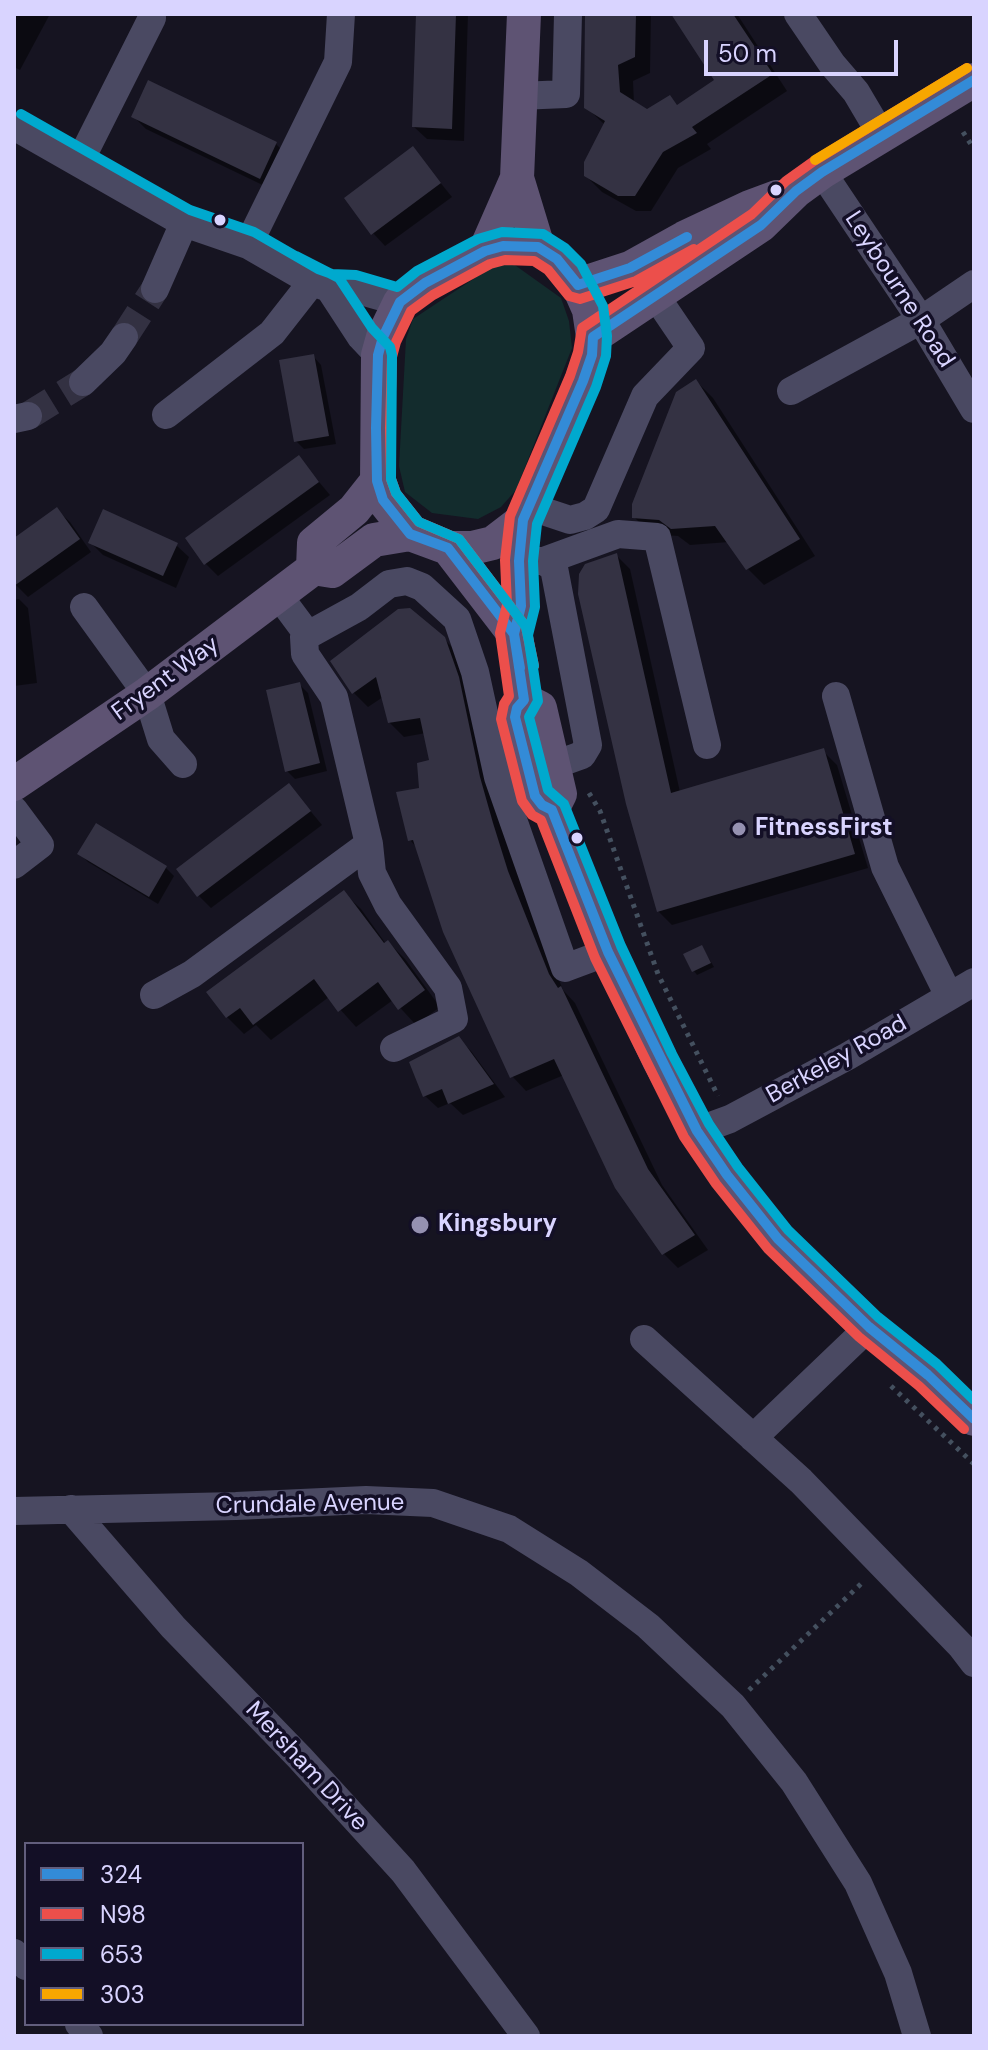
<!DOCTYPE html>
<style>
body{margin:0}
#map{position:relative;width:988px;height:2050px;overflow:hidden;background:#161421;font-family:"DM Sans",sans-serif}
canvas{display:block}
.frame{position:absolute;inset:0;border:16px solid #d9d4ff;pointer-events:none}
.legend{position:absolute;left:24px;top:1842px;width:280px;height:184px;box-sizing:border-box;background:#130f26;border:2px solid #625e7d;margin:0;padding:10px 14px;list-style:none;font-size:24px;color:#d9d4ff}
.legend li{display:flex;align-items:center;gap:16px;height:40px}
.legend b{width:40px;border:2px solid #625e7d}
.scale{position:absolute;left:704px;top:40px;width:194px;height:36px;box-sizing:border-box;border:4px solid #d9d4ff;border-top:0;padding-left:10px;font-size:24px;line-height:28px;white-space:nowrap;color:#d9d4ff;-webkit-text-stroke:6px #130f26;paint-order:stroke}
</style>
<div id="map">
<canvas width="988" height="2050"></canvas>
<div class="frame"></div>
<ul class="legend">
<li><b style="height:10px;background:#338bd7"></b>324</li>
<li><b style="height:10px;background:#ec4f4b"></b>N98</li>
<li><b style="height:10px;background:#00a9ce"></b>653</li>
<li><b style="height:10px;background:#f7a600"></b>303</li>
</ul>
<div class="scale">50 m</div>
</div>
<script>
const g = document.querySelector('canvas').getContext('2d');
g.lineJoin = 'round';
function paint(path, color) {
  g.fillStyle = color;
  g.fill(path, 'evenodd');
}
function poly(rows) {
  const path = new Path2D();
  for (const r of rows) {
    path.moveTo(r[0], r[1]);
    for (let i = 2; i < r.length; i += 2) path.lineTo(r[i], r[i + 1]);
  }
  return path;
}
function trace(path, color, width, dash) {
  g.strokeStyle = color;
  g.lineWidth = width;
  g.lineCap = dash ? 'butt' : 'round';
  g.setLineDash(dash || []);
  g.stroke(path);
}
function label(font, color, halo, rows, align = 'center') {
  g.font = font + ' "DM Sans",sans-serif';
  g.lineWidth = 7;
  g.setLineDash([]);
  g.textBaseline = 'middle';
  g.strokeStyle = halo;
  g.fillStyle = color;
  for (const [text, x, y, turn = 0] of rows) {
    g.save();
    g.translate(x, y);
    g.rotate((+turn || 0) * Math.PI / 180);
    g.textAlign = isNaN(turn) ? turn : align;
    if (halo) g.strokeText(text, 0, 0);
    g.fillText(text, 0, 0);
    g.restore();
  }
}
paint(poly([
 [512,263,561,298,569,321,572,348,516,490,501,507,478,519,432,513,405,492,399,466,406,339,413,319,493,266]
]), '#132c2d');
paint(poly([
 [14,14,50,14,20,70,14,67],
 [418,14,468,14,464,141,427,139,414,127],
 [587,14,651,14,650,73,633,81,634,103,647,111,669,97,678,106,717,81,688,14,737,14,787,91,707,144,711,149,678,168,651,211,636,211,602,192,586,176,605,125,586,107],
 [149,83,276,144,289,157,273,190,146,129,133,116],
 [413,149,452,197,385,246,373,233],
 [313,356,321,365,336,444,304,449,296,441],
 [696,381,713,398,815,556,764,585,747,568,729,542,690,545,678,536,651,534,634,517],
 [299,458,330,495,218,576,205,563],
 [57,510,70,522,91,552,28,597,14,583,14,541],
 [90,542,176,545,189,557,176,588,103,555],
 [616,555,630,569,680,792,823,751,837,765,868,868,672,925,658,911],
 [19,599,28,608,37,683,14,686,14,600],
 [444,639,459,654,507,839,522,887,563,990,575,1003,662,1185,708,1250,678,1268,664,1254,564,1075,526,1091,512,1076,418,849,410,840,421,790,432,762,426,733,404,737,389,722,383,697,368,707,354,693,333,661],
 [299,684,308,693,327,771,295,779,287,771],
 [289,785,322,825,211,908,199,896],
 [96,826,166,868,174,876,158,904,88,862,80,854],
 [344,893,361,909,386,944,388,942,405,959,440,1007,416,1025,393,1000,356,1027,329,997,271,1040,256,1025,244,1034,227,1017,209,992],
 [702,947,714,967,697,975,694,971],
 [458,1038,471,1051,505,1097,463,1115,450,1103,438,1108,425,1096]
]), '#0007');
paint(poly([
 [416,14,456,14,452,129,412,127],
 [585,14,636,14,635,57,618,65,620,92,647,109,670,95,677,105,714,80,671,14,733,14,773,74,692,127,697,133,663,152,635,196,618,196,584,176,584,162,605,121,584,108],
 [148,80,277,142,260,179,131,117],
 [413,146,441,183,371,235,344,198],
 [314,354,329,436,294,442,279,360],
 [696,379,800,539,746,570,715,526,671,529,659,520,632,518,632,504,676,392],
 [299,455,319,482,204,565,185,538],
 [57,507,80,539,14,586,14,538],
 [103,509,178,543,163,576,88,543],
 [617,553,671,793,824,748,855,854,657,912,626,804,578,594,579,574,585,564],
 [410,608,445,637,459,677,480,777,493,823,508,871,549,974,558,988,561,986,648,1169,695,1235,662,1255,615,1188,554,1059,510,1078,443,932,413,840,408,841,396,792,419,788,417,763,429,760,420,718,388,723,376,677,352,694,330,661,398,609],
 [300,682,320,763,285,772,266,690],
 [289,783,311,811,197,897,176,869],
 [96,823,167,866,149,897,77,854],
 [344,890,384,943,388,940,425,990,398,1010,378,982,338,1012,314,979,253,1025,240,1008,226,1018,206,992],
 [702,945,711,963,692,972,683,954],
 [459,1036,494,1084,448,1104,442,1089,423,1097,409,1062]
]), '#343243');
trace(poly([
 [124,337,155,289],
 [28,416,83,382]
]), '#333142', 28, [28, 14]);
trace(poly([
 [963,132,974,149],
 [589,793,600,811,658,974,718,1096],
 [891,1386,974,1464],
 [749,1690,864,1581]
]), '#44505f', 5, [4, 6]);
trace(poly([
 [798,14,832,64,856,92,882,136],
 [519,96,566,94,568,14],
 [14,126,184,223,248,245,312,282,329,288,354,289,400,302],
 [79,163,152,18],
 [822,172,921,320,974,409],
 [248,245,338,62,341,14],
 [329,288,361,337,378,355],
 [155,289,184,223],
 [83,382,113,353,124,337],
 [791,391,921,320,974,284],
 [166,415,272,333,312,282],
 [14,419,28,416],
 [528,506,570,520,585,516,596,509,645,396,691,348,655,295],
 [519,561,544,561,618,534,657,537,707,745],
 [544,561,554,568,588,745,582,755,554,765],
 [279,596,308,635,359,607,389,584,407,581,422,587,457,619,475,672,498,777,565,968,608,952],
 [84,607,147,694,161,739,183,764],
 [308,635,304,637,305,654,334,697,369,844,372,873,388,905,448,988,454,1019,394,1048],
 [836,696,885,867,949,996],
 [14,810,40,845,14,865],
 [154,995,192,974,369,844],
 [697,1131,730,1119,848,1056,974,982],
 [644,1339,801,1481,961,1646,974,1663],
 [753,1438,869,1327],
 [71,1509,173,1627,300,1758,403,1871,526,2036],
 [14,1511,236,1506,366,1500,433,1503,509,1529,579,1573,648,1626,733,1706,794,1782,858,1883,898,1973,917,2036],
 [14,1953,26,1966],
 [79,2024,89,2036]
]), '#4a4962', 28);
trace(poly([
 [524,14,517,178,538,247],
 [521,245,538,247,557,259,578,285,589,310,593,337,592,355,583,381,523,520,493,543,472,548,448,548,410,534,383,500,377,481,378,355,383,337,400,302,425,283,485,251,503,246,521,245],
 [485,251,517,178],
 [578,285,630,268,684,238,750,207,777,197],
 [593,337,761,225,796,191,822,172,974,80],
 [523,520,519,561,521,606,514,634,524,700,517,708,515,717,520,739,535,796,542,805,552,810,608,952,659,1060,697,1131,727,1175,778,1239,869,1327,928,1375,974,1419],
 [448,548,514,634],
 [313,568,332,571,374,540,410,534],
 [524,700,540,708,560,794,552,810],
 [14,784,147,694,310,571,313,568,314,543,354,510,377,481]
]), '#5e5373', 34);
trace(poly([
 [974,80,822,172,796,191,761,225,593,337,592,355,583,381,523,520,519,561,521,606,514,634,524,700,517,708,515,717,535,796,542,805,552,810,608,952,697,1131,727,1175,778,1239,869,1327,928,1375,974,1419],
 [520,668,514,634,448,548,410,534,383,500,377,481,376,428,378,355,383,337,400,302,425,283,485,251,503,246,538,247,557,259,578,285,630,268,687,237]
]), '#338bd7', 10);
trace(poly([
 [534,666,526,627,459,539,419,522,396,493,391,479,390,428,392,357,396,342,411,311,433,295,490,264,505,260,534,261,548,270,569,296,580,299,636,281,694,249],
 [964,1429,919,1386,859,1337,768,1249,716,1184,684,1137,595,958,541,820,532,815,522,801,501,719,504,704,509,696,500,633,507,605,505,560,510,516,570,376,578,352,582,328,752,214,786,181,814,161,967,68]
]), '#ec4f4b', 10);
trace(poly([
 [21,114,190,210,254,232,318,269,332,274,356,275,397,287,417,271,478,239,502,232,543,234,565,248,581,264,603,306,607,336,606,356,596,387,537,524,533,561,535,607,528,635,538,701,529,717,548,790,564,804,621,946,672,1054,709,1124,738,1167,788,1230,878,1317,937,1364,974,1400],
 [296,256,339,278,372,328,390,347,392,355,391,479,396,493,419,522,459,539,526,627,534,666]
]), '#00a9ce', 10);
trace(poly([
 [815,160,967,68]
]), '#f7a600', 10);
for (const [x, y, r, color] of [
 [776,190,7,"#d9d4ff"],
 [220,220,7,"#d9d4ff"],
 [739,829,8,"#9591b1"],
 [577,838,7,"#d9d4ff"],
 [420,1225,10,"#9591b1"]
]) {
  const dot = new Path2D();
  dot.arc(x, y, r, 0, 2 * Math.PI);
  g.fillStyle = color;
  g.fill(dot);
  trace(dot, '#130f26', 3);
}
label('24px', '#d9d4ff', '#130f26', [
 ["Leybourne Road",899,290,57],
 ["Fryent Way",166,679,-36],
 ["Berkeley Road",837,1060,-29],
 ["Crundale Avenue",310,1505,-1],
 ["Mersham Drive",306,1767,47]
]);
label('bold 24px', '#d9d4ff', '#130f26', [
 ["FitnessFirst",755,829],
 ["Kingsbury",438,1225]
], 'left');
</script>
